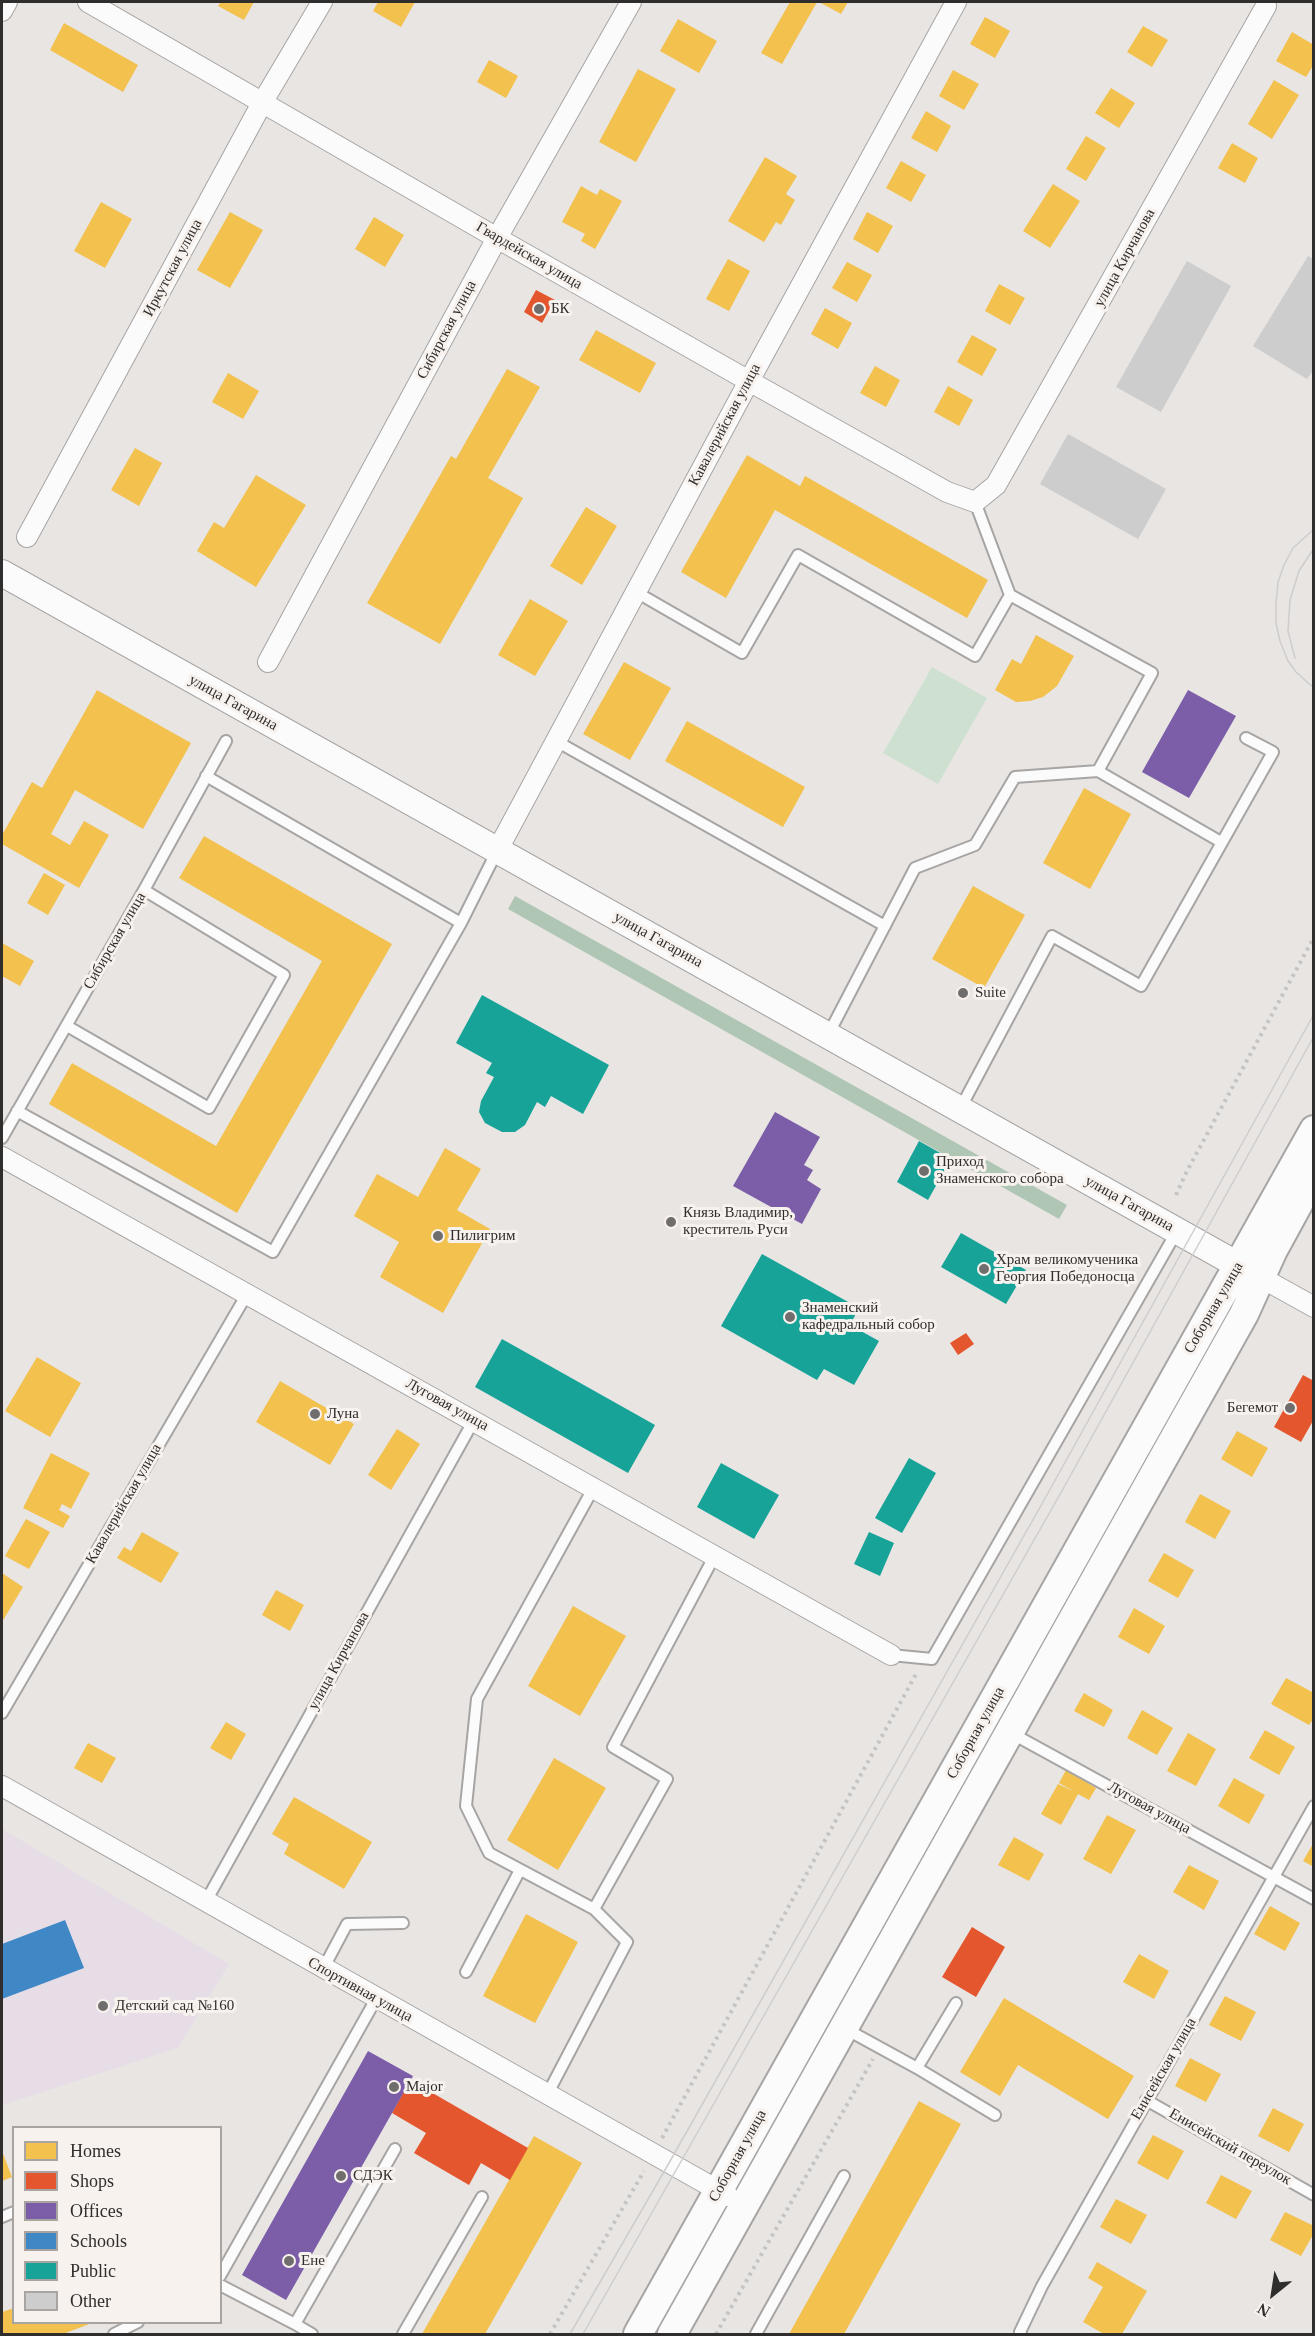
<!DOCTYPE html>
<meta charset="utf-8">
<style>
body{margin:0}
#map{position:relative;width:1315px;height:2336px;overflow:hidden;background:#e8e5e3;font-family:"Times New Roman",serif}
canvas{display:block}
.frame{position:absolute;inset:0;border:3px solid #302e2d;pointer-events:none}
.legend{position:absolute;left:12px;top:2126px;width:210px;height:198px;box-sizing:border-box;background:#f8f2ee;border:2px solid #a8a4a1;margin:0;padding:8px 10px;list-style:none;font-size:18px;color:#302e2d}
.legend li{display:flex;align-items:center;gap:12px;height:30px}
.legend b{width:30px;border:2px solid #a8a4a1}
.north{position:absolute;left:1243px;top:2264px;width:60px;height:60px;-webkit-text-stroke:4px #f8f2ee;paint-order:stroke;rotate:210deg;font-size:16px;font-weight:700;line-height:24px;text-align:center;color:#302e2d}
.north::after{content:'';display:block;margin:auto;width:21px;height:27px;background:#302e2d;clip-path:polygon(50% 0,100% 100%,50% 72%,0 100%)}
</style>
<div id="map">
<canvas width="1315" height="2336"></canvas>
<div class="frame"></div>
<ul class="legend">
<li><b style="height:16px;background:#f2c14e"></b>Homes</li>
<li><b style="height:16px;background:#e4572e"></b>Shops</li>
<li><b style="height:16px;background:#7b5ea7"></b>Offices</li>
<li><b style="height:16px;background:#3f88c5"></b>Schools</li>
<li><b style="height:16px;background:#17a398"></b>Public</li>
<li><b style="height:16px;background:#cdcdcd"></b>Other</li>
</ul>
<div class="north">N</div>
</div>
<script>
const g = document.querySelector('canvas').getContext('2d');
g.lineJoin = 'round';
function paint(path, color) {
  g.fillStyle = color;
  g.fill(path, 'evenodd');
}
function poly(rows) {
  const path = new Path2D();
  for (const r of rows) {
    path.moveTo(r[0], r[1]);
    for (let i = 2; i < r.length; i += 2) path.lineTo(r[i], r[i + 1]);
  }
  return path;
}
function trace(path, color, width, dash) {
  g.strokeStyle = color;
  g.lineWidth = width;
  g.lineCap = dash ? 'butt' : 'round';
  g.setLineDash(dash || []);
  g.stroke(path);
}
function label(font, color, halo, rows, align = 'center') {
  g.font = font + ' "Times New Roman",serif';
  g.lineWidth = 6;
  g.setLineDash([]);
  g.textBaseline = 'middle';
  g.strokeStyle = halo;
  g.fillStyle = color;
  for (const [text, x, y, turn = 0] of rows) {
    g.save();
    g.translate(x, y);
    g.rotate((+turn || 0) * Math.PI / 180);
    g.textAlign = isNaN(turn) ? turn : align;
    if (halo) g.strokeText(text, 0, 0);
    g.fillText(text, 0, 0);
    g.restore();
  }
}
paint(poly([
 [2,1829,229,1964,178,2048,2,2105]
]), '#e6dde7');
paint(poly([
 [932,667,987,698,938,784,883,753]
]), '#cee1d1');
paint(poly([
 [515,896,1067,1205,1059,1219,508,909]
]), '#b0c6b4');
paint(poly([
 [221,2,254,2,244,20,218,6],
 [378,2,415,2,401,27,373,11],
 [790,2,817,2,782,64,761,53],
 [819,2,848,2,841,14],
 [985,17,1010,31,995,58,970,44],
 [678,19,717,41,699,73,660,51],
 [64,23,138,65,123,92,50,50],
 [1143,26,1168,40,1152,67,1127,52],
 [1292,32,1314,45,1314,64,1306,77,1276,61],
 [489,60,518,76,506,98,477,82],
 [638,69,676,89,636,162,599,142],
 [953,70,979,84,964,110,939,96],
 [1274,80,1299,95,1272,139,1248,124],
 [1111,88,1135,103,1119,128,1095,113],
 [926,111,951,126,937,152,911,138],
 [1086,136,1106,148,1086,181,1066,169],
 [1232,143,1258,158,1245,183,1218,168],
 [765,157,797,176,786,194,795,200,781,225,776,222,764,242,728,221],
 [901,161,926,175,911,202,886,188],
 [1053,184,1080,201,1050,248,1023,231],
 [581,186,597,195,600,189,622,201,595,249,581,241,585,234,562,222],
 [101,202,132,219,105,268,74,251],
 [230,212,263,230,230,288,197,270],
 [867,212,893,226,878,253,853,239],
 [374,217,404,235,385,267,355,249],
 [728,259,750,271,729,311,706,299],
 [847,262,872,275,857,302,832,288],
 [999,284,1025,298,1010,325,985,311],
 [825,308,852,323,838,349,811,334],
 [596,330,656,363,640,393,579,360],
 [972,335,997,349,982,376,957,362],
 [875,366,900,380,886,407,860,393],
 [507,369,540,387,488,478,523,498,440,644,367,603,451,456,456,459],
 [228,373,259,391,243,419,212,402],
 [948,386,973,400,959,426,934,412],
 [135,448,162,463,139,506,111,490],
 [747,455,800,486,805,476,988,580,967,618,775,510,726,598,681,572],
 [256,475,306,505,256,587,197,551,214,522,224,528],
 [586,507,617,526,582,585,550,566],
 [530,599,568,621,535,676,498,655],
 [1036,635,1074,656,1057,686,1043,697,1030,701,1016,702,995,690,1012,659,1021,664],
 [624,662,671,688,630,760,583,734],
 [97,690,191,743,143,829,75,790,51,834,70,845,84,821,109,835,79,888,2,844,2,835,32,782,42,788],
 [687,721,805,787,783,827,665,761],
 [1084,788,1131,814,1090,889,1043,863],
 [204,836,392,944,237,1213,49,1104,72,1063,216,1146,322,961,179,878],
 [44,873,65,885,48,915,27,903],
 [973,886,1025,915,984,988,932,959],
 [2,943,34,961,20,986,2,976],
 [445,1148,481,1169,457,1210,490,1229,443,1313,380,1277,399,1242,354,1216,377,1174,418,1197],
 [37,1357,81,1383,50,1437,5,1411],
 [280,1381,354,1424,330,1465,256,1422],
 [397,1429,420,1444,391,1490,368,1475],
 [1237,1431,1268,1448,1252,1477,1221,1459],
 [51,1453,90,1473,71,1509,62,1504,59,1510,70,1516,63,1528,23,1508],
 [1200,1494,1231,1511,1215,1539,1185,1522],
 [26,1519,50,1532,29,1569,5,1556],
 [142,1532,179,1553,161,1583,117,1558,124,1547,131,1551],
 [1164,1553,1194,1570,1178,1598,1148,1581],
 [2,1573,23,1587,2,1622],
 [276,1590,304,1605,290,1631,262,1615],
 [573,1606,626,1636,580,1716,528,1686],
 [1134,1608,1165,1626,1149,1654,1118,1637],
 [1286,1678,1314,1693,1314,1718,1309,1725,1271,1704],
 [1084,1693,1113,1710,1104,1727,1074,1711],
 [1142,1710,1173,1728,1157,1755,1127,1738],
 [226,1722,246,1734,231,1760,210,1748],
 [1265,1730,1295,1747,1279,1775,1249,1758],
 [1188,1733,1216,1749,1196,1786,1167,1771],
 [88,1743,116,1758,102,1783,74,1768],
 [554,1758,606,1788,558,1870,507,1840],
 [1066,1770,1096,1788,1089,1800,1078,1794,1061,1825,1041,1814,1058,1784,1075,1792,1059,1783],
 [1234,1778,1265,1795,1249,1824,1218,1806],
 [294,1797,372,1842,344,1889,284,1854,289,1844,272,1834],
 [1107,1815,1136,1830,1111,1874,1083,1859],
 [1014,1837,1044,1854,1029,1881,998,1865],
 [1314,1842,1314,1867,1303,1861],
 [1189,1865,1219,1881,1204,1910,1173,1892],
 [1270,1906,1300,1923,1285,1951,1254,1934],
 [526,1914,578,1942,535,2023,483,1996],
 [1139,1954,1169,1971,1154,1999,1123,1982],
 [1225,1996,1256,2012,1241,2041,1209,2025],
 [1004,1998,1134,2076,1108,2119,1018,2065,1000,2096,960,2072],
 [1190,2058,1221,2074,1206,2102,1175,2086],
 [919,2101,961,2124,844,2334,789,2334],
 [1273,2108,1304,2124,1289,2152,1258,2136],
 [1153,2135,1184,2151,1168,2180,1137,2163],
 [534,2136,582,2163,485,2334,422,2334],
 [2,2151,12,2177,2,2181],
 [1221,2175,1252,2191,1236,2219,1206,2203],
 [1116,2199,1147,2215,1131,2244,1100,2227],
 [1285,2212,1314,2226,1314,2233,1301,2256,1270,2240],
 [1097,2262,1147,2291,1122,2334,1104,2334,1083,2322,1103,2287,1088,2278],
 [14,2308,14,2322,92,2323,63,2334,2,2334,2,2312]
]), '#f2c14e');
paint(poly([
 [536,290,555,300,542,323,524,312],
 [966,1333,974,1344,958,1355,950,1343],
 [1303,1375,1314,1381,1314,1419,1301,1442,1274,1427],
 [972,1927,1005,1947,976,1997,942,1977],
 [410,2080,528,2148,510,2180,481,2163,469,2185,414,2153,426,2133,392,2113]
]), '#e4572e');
paint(poly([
 [1188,690,1236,716,1189,798,1142,772],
 [775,1112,820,1137,804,1165,813,1170,807,1180,821,1189,802,1224,733,1186],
 [368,2051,413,2076,286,2300,242,2275]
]), '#7b5ea7');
paint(poly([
 [65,1920,84,1968,2,1999,2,1944]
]), '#3f88c5');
paint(poly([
 [482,995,609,1065,583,1114,551,1096,545,1107,537,1102,525,1125,515,1132,502,1132,485,1123,479,1112,481,1101,494,1077,486,1073,492,1063,456,1043],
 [919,1141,951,1159,928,1200,897,1182],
 [961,1233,1026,1270,1006,1304,941,1267],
 [762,1254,859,1308,850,1325,879,1341,854,1385,824,1369,817,1380,721,1326],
 [502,1339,655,1425,628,1473,475,1387],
 [909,1458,936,1473,902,1533,875,1518],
 [721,1463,779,1495,754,1539,697,1507],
 [869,1532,894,1543,880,1576,854,1564]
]), '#17a398');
paint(poly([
 [1308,256,1314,259,1314,369,1307,379,1253,346],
 [1187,261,1231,286,1161,412,1116,387],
 [1068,434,1166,489,1138,539,1040,484]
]), '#cdcdcd');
const service = poly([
 [636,592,742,653,798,555,975,656,1010,595],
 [556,741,885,926],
 [1098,771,1221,842],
 [206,776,461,923],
 [67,1026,209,1108,284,975,144,890],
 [828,1035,915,868,975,845,1015,777,1098,771,1152,673,1010,595,975,502],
 [960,1109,1052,936,1141,986,1273,752,1246,738],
 [17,1111,273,1252,461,923,497,851],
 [2,1138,144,890,226,741],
 [891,1655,932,1659,1177,1231],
 [2,1713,247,1294],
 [1011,1733,1314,1899],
 [205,1903,474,1420],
 [594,1909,667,1779,613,1747,715,1555],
 [323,1969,347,1924,403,1923],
 [466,1972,520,1870],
 [844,2028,917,2068,995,2115],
 [917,2068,956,2003],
 [547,2095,627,1942,594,1909,489,1853,466,1806,477,1699,594,1487],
 [1146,2100,1314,2195],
 [2,2217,14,2212],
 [220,2276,376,1999],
 [220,2285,295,2324,395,2149],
 [295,2324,312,2334],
 [114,2334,138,2322],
 [403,2334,482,2197],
 [756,2334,844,2176],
 [1021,2334,1020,2332,1042,2286,1314,1806]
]);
const minor = poly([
 [88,2,497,238,749,381,947,492,975,502,996,485,1266,6],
 [2,11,7,2],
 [27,537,262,103,322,2],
 [268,662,497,238,631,2],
 [497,851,749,381,956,2],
 [2,1157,891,1655],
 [1251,1272,1314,1307],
 [2,1786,728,2196]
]);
const tertiary = poly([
 [2,573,1238,1265]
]);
const secondary = poly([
 [638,2334,1314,1130],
 [672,2334,1244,1314,1273,1250,1314,1175]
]);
trace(service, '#a7a5a4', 14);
trace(minor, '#a7a5a4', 22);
trace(tertiary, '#a7a5a4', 28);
trace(secondary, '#a7a5a4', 32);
trace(poly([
 [1176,1195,1187,1171,1314,937],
 [662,2138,916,1674],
 [550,2334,644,2171],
 [716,2334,873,2059]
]), '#c4c4c4', 4, [3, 4.5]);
trace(service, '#fcfbfb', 10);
trace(minor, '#fcfbfb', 20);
trace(tertiary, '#fcfbfb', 26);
trace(secondary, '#fcfbfb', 28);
trace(poly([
 [1314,529,1293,548,1284,565,1278,582,1276,603,1276,623,1280,641,1288,661,1296,672,1314,688],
 [1295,658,1288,631,1290,600,1299,571,1314,548],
 [570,2334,669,2163,1043,1502,1314,1014],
 [583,2334,1063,1489,1314,1036]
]), '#cecdcd', 1.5);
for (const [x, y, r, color] of [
 [539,309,6,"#706e6d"],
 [963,993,6,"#706e6d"],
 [924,1171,6,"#706e6d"],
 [671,1222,6,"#706e6d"],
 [438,1236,6,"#706e6d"],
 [984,1269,6,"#706e6d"],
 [790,1317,6,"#706e6d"],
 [1290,1408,6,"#706e6d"],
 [315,1414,6,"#706e6d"],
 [103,2006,6,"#706e6d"],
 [394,2087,6,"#706e6d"],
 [341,2176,6,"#706e6d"],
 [289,2261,6,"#706e6d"]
]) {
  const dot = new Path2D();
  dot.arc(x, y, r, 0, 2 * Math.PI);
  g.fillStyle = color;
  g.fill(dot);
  trace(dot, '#f8f2ee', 2);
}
label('15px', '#302e2d', '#f8f2ee', [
 ["Гвардейская улица",529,256,30],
 ["улица Кирчанова",1125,258,-61],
 ["Иркутская улица",173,268,-62],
 ["Сибирская улица",447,330,-62],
 ["Кавалерийская улица",725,425,-62],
 ["улица Гагарина",233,703,29],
 ["улица Гагарина",658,940,29],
 ["Сибирская улица",115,941,-60],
 ["улица Гагарина",1129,1204,29],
 ["Соборная улица",1214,1308,-60],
 ["Луговая улица",447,1405,29],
 ["Кавалерийская улица",124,1504,-60],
 ["улица Кирчанова",339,1661,-61],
 ["Соборная улица",976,1733,-61],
 ["Луговая улица",1149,1808,29],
 ["Спортивная улица",360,1990,29],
 ["Енисейская улица",1164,2069,-60],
 ["Енисейский переулок",1230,2147,30],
 ["Соборная улица",738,2156,-61]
]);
label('15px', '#302e2d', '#f8f2ee', [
 ["БК",551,309],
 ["Suite",975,993],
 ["Приход",936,1162],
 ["Знаменского собора",936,1179],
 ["Князь Владимир,",683,1213],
 ["креститель Руси",683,1230],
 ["Пилигрим",450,1236],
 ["Храм великомученика",996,1260],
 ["Георгия Победоносца",996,1277],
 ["Знаменский",802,1308],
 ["кафедральный собор",802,1325],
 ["Бегемот",1278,1408,"right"],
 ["Луна",327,1414],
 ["Детский сад №160",115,2006],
 ["Major",406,2087],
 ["СДЭК",353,2176],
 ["Ене",301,2261]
], 'left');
</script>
